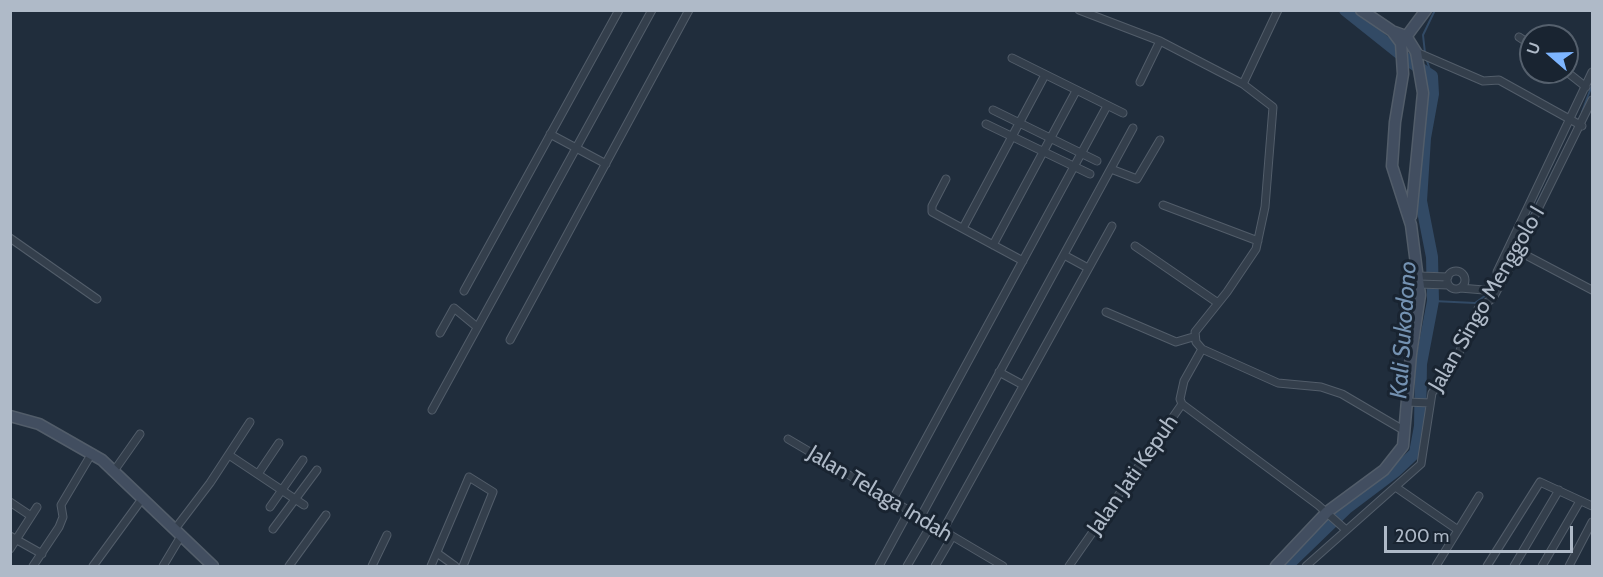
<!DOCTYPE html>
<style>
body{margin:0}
#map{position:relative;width:1603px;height:577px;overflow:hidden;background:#202d3c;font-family:Cabin,sans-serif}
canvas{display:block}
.frame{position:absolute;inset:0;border:12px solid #afbac8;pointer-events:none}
.north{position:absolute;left:1519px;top:24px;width:60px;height:60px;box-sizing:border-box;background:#192431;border:2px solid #55606d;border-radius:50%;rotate:290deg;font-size:16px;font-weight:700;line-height:24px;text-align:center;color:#afbac8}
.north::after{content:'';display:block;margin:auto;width:21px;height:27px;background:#7db5ff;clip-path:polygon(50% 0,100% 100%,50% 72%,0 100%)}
.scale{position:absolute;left:1384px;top:526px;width:189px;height:27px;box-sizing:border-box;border:3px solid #afbac8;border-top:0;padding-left:8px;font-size:18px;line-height:21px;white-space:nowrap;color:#afbac8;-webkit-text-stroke:4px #192431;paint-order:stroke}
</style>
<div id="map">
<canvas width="1603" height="577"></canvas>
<div class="frame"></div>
<div class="north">U</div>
<div class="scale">200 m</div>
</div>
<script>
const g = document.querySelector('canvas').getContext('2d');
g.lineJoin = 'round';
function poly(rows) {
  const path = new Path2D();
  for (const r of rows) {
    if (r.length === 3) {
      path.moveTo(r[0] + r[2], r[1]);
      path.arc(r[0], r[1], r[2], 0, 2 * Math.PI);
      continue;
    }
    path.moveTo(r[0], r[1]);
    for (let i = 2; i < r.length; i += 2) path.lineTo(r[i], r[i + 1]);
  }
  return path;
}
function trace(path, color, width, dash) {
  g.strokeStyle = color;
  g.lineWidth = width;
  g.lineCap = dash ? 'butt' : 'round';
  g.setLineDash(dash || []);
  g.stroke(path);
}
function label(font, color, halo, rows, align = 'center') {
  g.font = font + ' Cabin,sans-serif';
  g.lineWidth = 6;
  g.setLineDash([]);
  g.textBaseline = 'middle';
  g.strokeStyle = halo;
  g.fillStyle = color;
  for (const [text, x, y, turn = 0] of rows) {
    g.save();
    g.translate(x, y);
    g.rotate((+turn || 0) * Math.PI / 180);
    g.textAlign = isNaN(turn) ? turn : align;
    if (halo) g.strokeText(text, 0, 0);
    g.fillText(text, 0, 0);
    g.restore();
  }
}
trace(poly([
 [1425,53,1423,35,1435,10],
 [1426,58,1432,76],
 [1582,112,1592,85],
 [1518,241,1568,142],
 [1433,301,1475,303,1489,293]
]), '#324a65', 2);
trace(poly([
 [1287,566,1347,508,1396,471,1415,453,1420,426,1421,364,1433,301,1432,257,1421,201,1425,138,1433,94,1432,76,1409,61,1345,10]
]), '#324a65', 12);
const street = poly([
 [1079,10,1160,41,1243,84,1273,107,1265,207,1256,249,1227,292,1195,332,1196,342,1202,349,1278,383,1321,387,1342,394,1405,431],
 [1519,37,1531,45],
 [1416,52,1483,81,1499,80,1582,126],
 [1012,58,1123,113],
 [1567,72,1586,87],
 [1140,82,1160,41],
 [1243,84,1278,10],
 [993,110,1097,161],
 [986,124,1090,174],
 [550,134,606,164],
 [1111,169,1137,179,1160,140],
 [946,179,932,206,932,212,1023,261],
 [1163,205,1258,241],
 [963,228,1045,75],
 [10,238,97,299],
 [993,245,1076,91],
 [1135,246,1218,303],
 [1518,251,1592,290],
 [1064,255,1088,268],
 [1456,280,9],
 [1497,272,1592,72],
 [1419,276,1448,277],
 [1419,284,1448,285],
 [1460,288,1496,291],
 [464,291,619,10],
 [1106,312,1176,342,1193,337],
 [440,333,454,308,477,327],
 [510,340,689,10],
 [999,372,1023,385],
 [1407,402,1430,403],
 [1182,404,1318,505,1345,529],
 [1182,404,1180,399,1184,381,1202,349],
 [432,410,652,10],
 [788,439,1003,566],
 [229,455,304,505],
 [114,471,140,434],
 [258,474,279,443],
 [1397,488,1458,530],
 [892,501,1107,106],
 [10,502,31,516],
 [270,507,303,460],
 [920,518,1133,128],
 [175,529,210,483,250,422],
 [273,529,317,470],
 [942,532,1112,226],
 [10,536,42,554],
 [10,549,37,507],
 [437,553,455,566],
 [33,566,59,527,63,517,61,505,92,453],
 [93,566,142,499],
 [163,566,181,536],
 [289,566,326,515],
 [372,566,387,535],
 [431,566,469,477,493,492,463,566],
 [879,566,909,511],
 [907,566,931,525],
 [935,566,952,537],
 [1069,566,1182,404],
 [1306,566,1421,464,1432,393,1455,362,1478,309,1493,298,1508,270,1592,100],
 [1436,566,1479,496],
 [1487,566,1540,482,1592,506],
 [1514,566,1559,490],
 [1542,566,1580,501],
 [1569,566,1592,522]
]);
const secondary = poly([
 [1361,10,1392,31,1406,36,1416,52,1423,93,1411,216],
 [1403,41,1426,10],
 [10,416,39,424,102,460,213,566],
 [1276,566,1327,512,1384,470,1403,446,1411,354,1420,295,1411,225,1392,166,1395,122,1403,74,1401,43,1392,31]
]);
trace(street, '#525d6a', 9);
trace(secondary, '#525d6a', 13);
trace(street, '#343f4c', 7);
trace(secondary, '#424e60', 10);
label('22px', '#afbac8', '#192431', [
 ["Jalan Singo Menggolo I",1487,299,-60],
 ["Jalan Jati Kepuh",1133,475,-55],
 ["Jalan Telaga Indah",880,494,31]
]);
label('italic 24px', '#7492b2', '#192431', [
 ["Kali Sukodono",1404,330,-86]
]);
</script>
